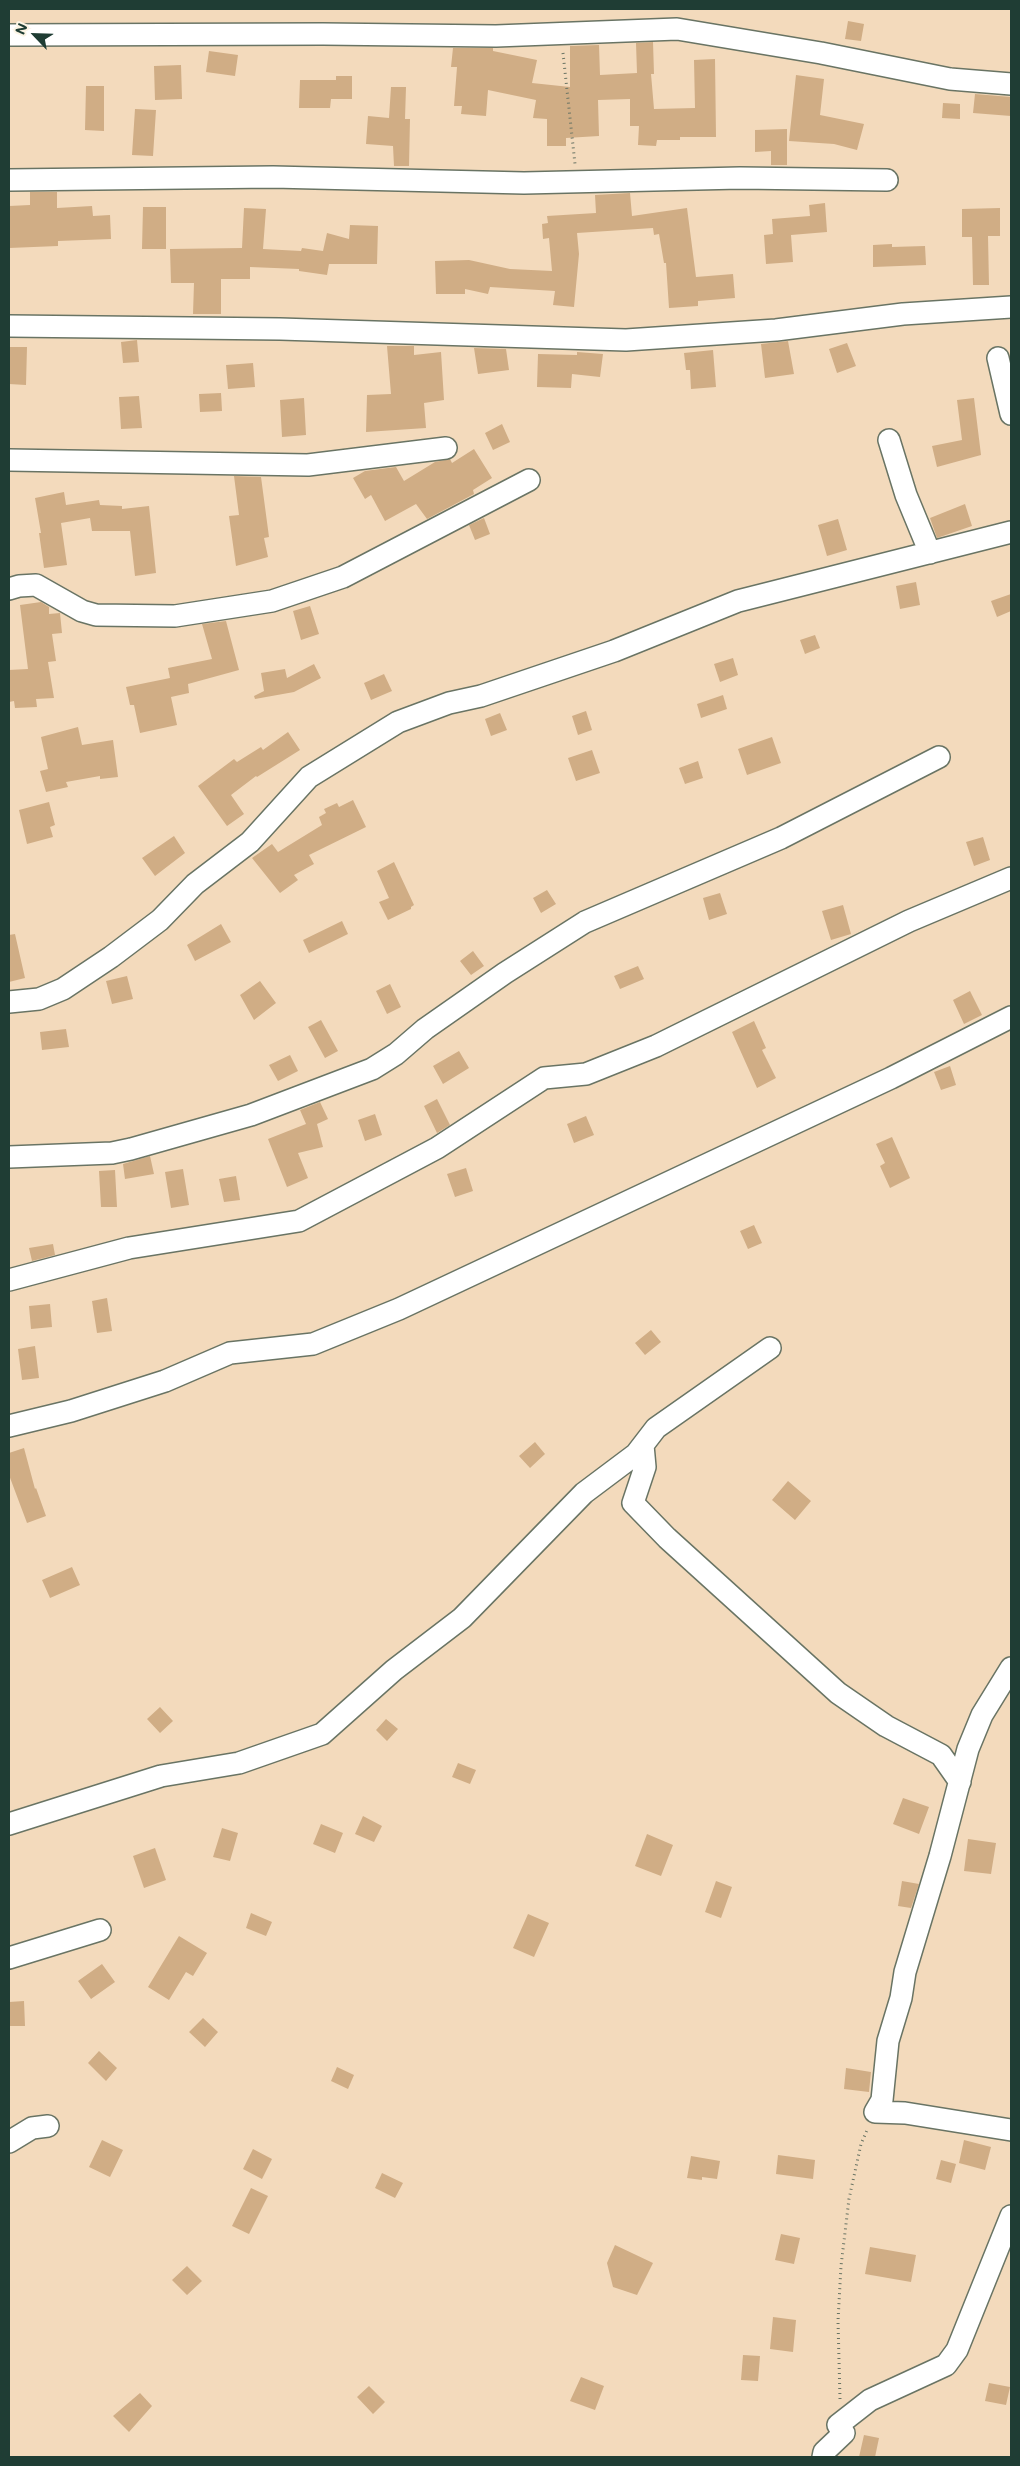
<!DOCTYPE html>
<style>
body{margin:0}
#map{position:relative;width:1020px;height:2466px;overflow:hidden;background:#f3dabc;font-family:Mali,sans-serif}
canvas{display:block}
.frame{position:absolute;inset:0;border:10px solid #1f3d34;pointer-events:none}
.north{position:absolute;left:10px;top:10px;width:50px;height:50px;-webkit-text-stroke:4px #fcf5e5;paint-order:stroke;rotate:294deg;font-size:14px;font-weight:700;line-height:20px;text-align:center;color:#1f3d34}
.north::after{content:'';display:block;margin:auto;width:18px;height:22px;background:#1f3d34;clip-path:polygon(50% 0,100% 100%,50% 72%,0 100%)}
</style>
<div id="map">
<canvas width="1020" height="2466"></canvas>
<div class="frame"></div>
<div class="north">N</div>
</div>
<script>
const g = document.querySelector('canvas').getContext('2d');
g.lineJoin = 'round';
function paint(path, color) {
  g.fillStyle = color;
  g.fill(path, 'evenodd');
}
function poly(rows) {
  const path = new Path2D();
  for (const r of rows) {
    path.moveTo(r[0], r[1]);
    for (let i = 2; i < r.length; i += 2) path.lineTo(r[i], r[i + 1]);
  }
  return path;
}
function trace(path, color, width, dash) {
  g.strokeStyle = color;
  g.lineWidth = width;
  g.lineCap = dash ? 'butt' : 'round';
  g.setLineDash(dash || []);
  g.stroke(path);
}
paint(poly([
 [848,21,864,24,861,41,845,39],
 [653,42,654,74,651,74,654,109,695,108,694,60,715,59,716,137,680,137,680,140,657,140,656,146,638,145,639,126,630,126,630,99,598,100,599,136,566,138,566,146,547,146,547,119,533,118,536,100,488,90,486,116,461,114,462,106,454,106,457,67,451,67,453,48,493,48,493,51,537,60,532,83,570,87,570,46,599,45,600,75,637,73,636,43],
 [209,51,238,55,235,76,206,72],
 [181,65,182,99,155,100,154,66],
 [796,75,824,79,820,115,864,124,857,150,834,144,789,141],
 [336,76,352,76,352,99,331,99,330,108,299,108,300,80,336,80],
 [86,86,104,86,104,131,85,130],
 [391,87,406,87,405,119,410,119,409,166,394,166,393,146,366,144,368,116,389,118],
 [975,94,1011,97,1011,116,973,113],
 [943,103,960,104,960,119,942,118],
 [135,109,156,110,153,156,132,155],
 [787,129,787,165,771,165,771,151,755,152,755,130],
 [30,192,57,192,57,208,92,206,93,216,110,215,111,239,58,241,58,246,9,248,9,206,30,205],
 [630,193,632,216,687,208,696,277,733,274,735,298,698,301,698,306,669,308,666,263,664,263,659,234,654,235,653,228,577,233,579,254,574,307,553,305,555,291,490,287,488,294,465,289,465,294,436,294,435,261,469,260,510,269,552,271,549,238,543,239,542,224,548,223,547,216,596,213,595,195],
 [825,203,827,232,791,235,793,262,766,264,764,235,773,234,772,219,810,216,809,205],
 [143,207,166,207,166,249,142,249],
 [244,208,266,209,263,249,301,251,302,248,323,251,327,233,349,239,350,225,378,226,377,264,329,264,327,275,299,271,299,269,250,267,250,279,221,279,221,314,193,314,194,283,171,283,170,249,242,248],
 [1000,208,1000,236,988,236,989,285,973,285,972,237,962,237,962,209],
 [892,244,892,247,925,246,926,265,873,267,873,245],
 [137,340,139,362,123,363,121,342],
 [788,341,794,374,765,378,761,344],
 [847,343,856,366,837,373,829,349],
 [387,346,414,346,414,355,441,352,444,400,424,403,426,428,366,432,367,395,391,394],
 [9,347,27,347,26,385,9,384],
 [474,348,506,349,509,370,478,374],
 [713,350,716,387,691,389,690,370,686,370,684,353],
 [577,352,603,354,600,377,572,374,571,388,537,387,538,354,577,355],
 [253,363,255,387,228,389,226,365],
 [221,393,222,411,200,412,199,394],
 [139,396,142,428,121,429,119,397],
 [304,398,306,435,282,437,280,400],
 [974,398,981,455,937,467,932,446,962,440,957,400],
 [502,424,510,442,493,450,485,433],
 [474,449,492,478,473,490,474,494,427,519,416,504,385,521,371,495,365,499,353,478,365,471,396,467,404,481,435,462,450,459,452,463],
 [234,476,261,477,269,537,264,538,268,557,236,566,229,516,239,515],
 [64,492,66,505,99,500,100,505,122,506,122,509,149,506,156,573,135,576,130,531,92,531,90,518,61,523,67,565,44,568,39,533,41,533,35,498],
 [965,504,972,526,937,538,930,518],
 [484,518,490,534,475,540,469,525],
 [838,519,847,550,827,556,818,525],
 [916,582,920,605,900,609,896,586],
 [1011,594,1011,611,997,617,991,601],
 [41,602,49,607,49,614,60,613,62,633,52,634,56,661,48,662,54,698,36,699,37,707,15,708,14,701,9,702,9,670,28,669,20,605],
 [310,606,319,634,301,640,293,611],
 [226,621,239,670,188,684,189,693,171,697,177,725,140,733,134,705,130,705,126,687,170,678,168,668,212,659,202,624],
 [815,635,820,648,805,654,800,640],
 [733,658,738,675,720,682,714,664],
 [314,664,321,678,294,692,255,699,254,696,264,691,261,673,285,669,287,678],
 [384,674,392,691,371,700,364,683],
 [723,695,727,709,701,718,697,704],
 [586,711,592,730,578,735,572,716],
 [500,713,507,730,491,736,485,719],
 [78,727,82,745,113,740,118,777,100,779,100,776,66,782,68,787,46,792,40,771,48,769,41,737],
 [288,732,300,750,257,777,256,776,231,795,244,814,227,826,198,786,234,759,237,762,261,747,263,750],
 [772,737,781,763,747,775,738,749],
 [592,750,600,773,576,781,568,758],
 [698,761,703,778,685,784,679,768],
 [353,800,366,827,309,855,314,864,294,875,298,880,280,893,252,858,272,844,278,852,322,825,319,817,326,813,324,809,337,803,339,807],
 [49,802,55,825,50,827,53,837,27,844,19,810],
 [174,836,185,853,155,876,142,858],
 [983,837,990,860,974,866,966,842],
 [394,862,414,905,411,907,411,909,388,920,379,902,389,898,377,871],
 [547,890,556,904,541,913,533,898],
 [720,893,727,914,709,920,703,898],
 [843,905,851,934,831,940,822,911],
 [342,921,348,934,309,953,303,940],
 [221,924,231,942,195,961,187,945],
 [15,934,25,978,9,982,9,935],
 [473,951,484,966,471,975,460,961],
 [638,966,644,979,620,989,614,976],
 [127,976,133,999,112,1004,106,981],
 [260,981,276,1003,254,1020,240,995],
 [390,984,401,1007,387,1014,376,991],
 [970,991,982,1015,964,1024,953,1000],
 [321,1020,338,1051,325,1058,308,1027],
 [754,1021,766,1048,762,1050,776,1078,757,1088,732,1032],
 [66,1029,69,1047,42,1050,40,1032],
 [459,1051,469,1068,443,1084,433,1066],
 [290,1055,298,1071,278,1081,269,1065],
 [950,1066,956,1085,941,1090,934,1072],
 [437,1099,450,1125,437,1133,424,1106],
 [320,1102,328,1119,317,1124,323,1147,298,1153,308,1178,287,1187,268,1139,306,1124,300,1110],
 [375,1114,382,1135,365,1141,358,1120],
 [586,1116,594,1135,574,1143,567,1124],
 [892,1137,910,1178,890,1188,880,1166,885,1163,876,1144],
 [150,1156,154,1174,125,1179,123,1164],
 [466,1168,473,1191,455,1197,447,1174],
 [183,1169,189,1205,171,1208,165,1172],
 [115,1170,117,1207,101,1207,99,1171],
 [236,1176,240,1200,224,1202,219,1179],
 [754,1225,762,1243,748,1249,740,1231],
 [53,1244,55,1255,32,1261,29,1248],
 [107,1298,112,1331,97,1333,92,1301],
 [50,1304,52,1327,31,1329,29,1306],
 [651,1330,661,1342,645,1355,635,1343],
 [35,1346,39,1378,22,1380,18,1349],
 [535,1442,545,1454,530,1468,519,1456],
 [24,1448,35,1489,36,1488,46,1516,27,1523,9,1475,9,1453],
 [788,1481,811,1501,795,1520,772,1500],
 [72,1567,80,1585,50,1598,42,1580],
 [160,1707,173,1721,160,1733,147,1719],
 [386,1719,398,1729,387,1741,376,1730],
 [458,1763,476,1770,470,1784,452,1777],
 [903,1798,929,1807,919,1834,893,1824],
 [363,1816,382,1826,374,1842,355,1834],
 [321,1824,343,1833,335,1853,313,1844],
 [222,1828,238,1833,230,1861,213,1857],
 [647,1834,673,1845,661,1876,635,1866],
 [968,1839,996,1843,991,1874,964,1871],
 [155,1848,166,1880,144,1888,133,1856],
 [716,1881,732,1887,721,1918,705,1912],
 [902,1881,919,1884,911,1908,898,1906],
 [251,1913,272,1922,266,1936,246,1928],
 [528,1914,549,1923,534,1957,513,1948],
 [179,1936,207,1953,193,1976,186,1972,169,2000,148,1987],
 [102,1964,115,1982,91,1999,78,1981],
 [24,2001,25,2026,9,2026,9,2002],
 [203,2018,218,2032,205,2047,189,2032],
 [99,2051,117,2068,106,2081,88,2063],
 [337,2067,354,2075,348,2089,331,2081],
 [846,2068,871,2072,869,2092,844,2089],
 [102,2140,123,2150,110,2177,89,2167],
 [964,2140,991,2147,985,2170,959,2163],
 [253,2149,272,2159,262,2179,243,2169],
 [778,2155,815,2160,813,2179,776,2174],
 [691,2156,720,2161,717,2179,702,2177,702,2180,687,2178],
 [941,2160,956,2164,951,2183,936,2179],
 [382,2173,403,2183,395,2198,375,2188],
 [251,2188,268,2196,249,2234,232,2226],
 [781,2234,800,2238,794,2264,775,2260],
 [615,2245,653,2263,637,2295,613,2287,607,2263],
 [870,2247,916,2255,911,2282,865,2274],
 [187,2266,202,2281,187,2295,172,2280],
 [773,2317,796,2320,793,2352,770,2349],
 [743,2355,760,2356,758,2381,741,2380],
 [581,2377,604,2386,595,2410,570,2401],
 [989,2383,1010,2387,1006,2405,985,2401],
 [369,2386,385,2402,373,2414,357,2397],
 [140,2393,152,2406,129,2432,113,2416],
 [864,2435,879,2438,875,2457,859,2457]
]), '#d0ad85');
const minor = poly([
 [9,35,323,34,496,36,677,29,821,53,950,79,1011,84],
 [9,180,273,177,524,183,740,178,887,180],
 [9,326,280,329,626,340,776,330,903,314,1011,307],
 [998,358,1011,414],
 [889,440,906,495,930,553],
 [9,460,308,465,446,448],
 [9,589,19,586,36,585,82,611,96,615,175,616,272,601,343,577,529,480],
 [9,1002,39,999,63,989,111,957,160,920,195,884,250,842,309,777,398,722,449,703,481,696,614,651,738,601,1011,532],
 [9,1157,112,1153,131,1149,251,1115,372,1069,396,1054,425,1029,505,973,585,922,781,838,939,757],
 [9,1280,129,1248,299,1221,437,1148,544,1078,586,1074,656,1046,909,921,1011,878],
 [9,1426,71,1411,165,1381,230,1353,313,1344,399,1309,891,1078,1011,1017],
 [643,1445,645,1467,633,1503,667,1538,838,1693,886,1726,941,1755,960,1782],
 [1011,1668,982,1715,968,1749,940,1856,905,1972,901,1998,888,2041,882,2100,875,2112,905,2113,1011,2130],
 [9,1824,161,1776,239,1763,322,1734,394,1670,462,1618,584,1493,636,1454,656,1428,770,1348],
 [9,1958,100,1930],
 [9,2142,32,2128,48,2126],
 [823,2457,824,2452,844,2433,838,2425,870,2400,946,2365,957,2350,1011,2216]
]);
trace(minor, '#697464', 24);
trace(poly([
 [563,53,575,164],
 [840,2399,838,2321,841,2266,849,2199,861,2144,868,2128]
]), '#697464', 3, [1, 4]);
trace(minor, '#fff', 21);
</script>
